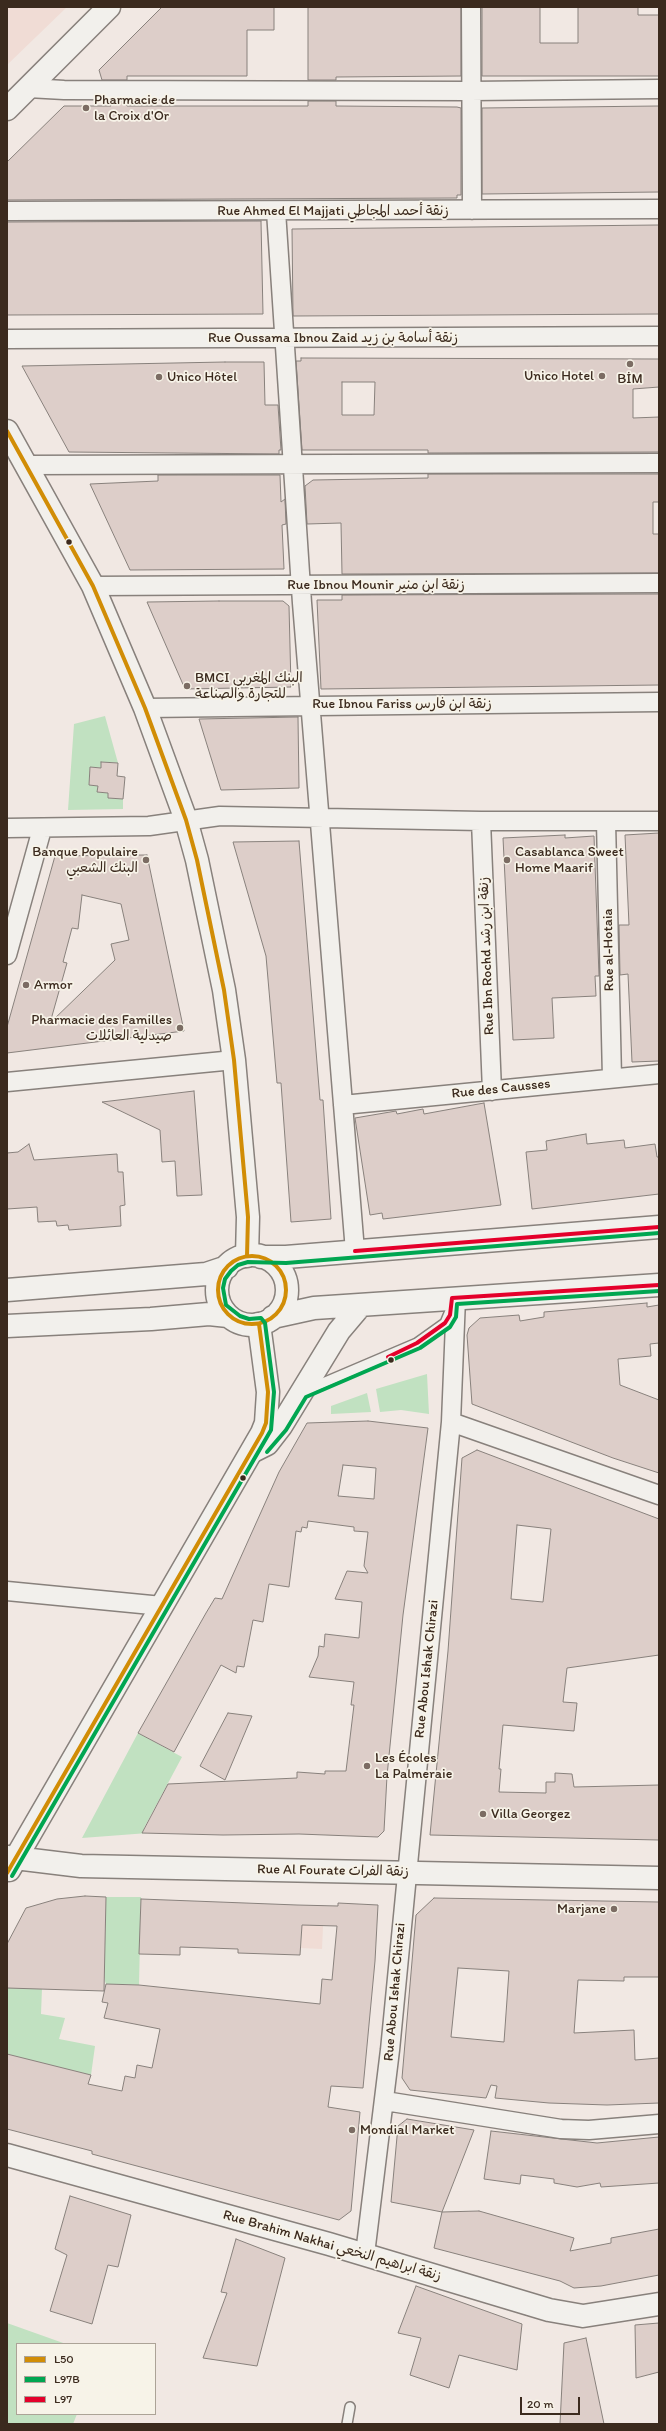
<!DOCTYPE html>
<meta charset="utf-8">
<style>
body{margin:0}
#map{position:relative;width:666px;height:2431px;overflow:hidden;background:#f1e8e3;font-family:Itim,sans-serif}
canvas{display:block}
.frame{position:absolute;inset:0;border:8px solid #3b2a1e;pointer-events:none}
.legend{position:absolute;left:16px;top:2343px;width:140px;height:72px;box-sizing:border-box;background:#f7f3e8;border:1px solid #aca397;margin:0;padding:5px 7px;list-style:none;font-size:12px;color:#3b2a1e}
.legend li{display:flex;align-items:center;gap:8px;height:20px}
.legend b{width:20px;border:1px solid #aca397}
.scale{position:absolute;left:520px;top:2397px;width:60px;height:18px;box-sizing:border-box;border:2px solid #3b2a1e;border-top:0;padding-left:5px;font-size:12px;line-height:14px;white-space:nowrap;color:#3b2a1e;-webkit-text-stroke:3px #f7f3e8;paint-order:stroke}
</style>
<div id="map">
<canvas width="666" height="2431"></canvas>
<div class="frame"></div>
<ul class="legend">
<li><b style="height:5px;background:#d18d06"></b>L50</li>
<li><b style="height:5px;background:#00a651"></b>L97B</li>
<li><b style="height:5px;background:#e4002b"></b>L97</li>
</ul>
<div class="scale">20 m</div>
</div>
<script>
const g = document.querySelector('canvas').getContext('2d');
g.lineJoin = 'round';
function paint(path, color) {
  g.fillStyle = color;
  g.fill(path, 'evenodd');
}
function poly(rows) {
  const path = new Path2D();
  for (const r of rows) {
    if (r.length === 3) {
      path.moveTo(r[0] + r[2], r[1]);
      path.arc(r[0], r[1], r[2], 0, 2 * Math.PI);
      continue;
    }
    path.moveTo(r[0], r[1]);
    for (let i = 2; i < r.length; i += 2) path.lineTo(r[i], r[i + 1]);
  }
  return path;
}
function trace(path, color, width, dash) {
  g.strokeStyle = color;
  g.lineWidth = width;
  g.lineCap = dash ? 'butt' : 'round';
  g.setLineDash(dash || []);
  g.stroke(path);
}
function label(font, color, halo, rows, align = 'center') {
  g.font = font + ' Itim,"Playpen Sans Arabic",sans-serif';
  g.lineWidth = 3.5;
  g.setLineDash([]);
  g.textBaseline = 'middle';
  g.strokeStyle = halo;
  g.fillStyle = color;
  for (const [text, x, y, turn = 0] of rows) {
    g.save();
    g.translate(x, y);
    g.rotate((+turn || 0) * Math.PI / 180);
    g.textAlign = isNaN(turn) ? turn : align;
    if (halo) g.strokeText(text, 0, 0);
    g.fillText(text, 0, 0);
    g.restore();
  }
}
paint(poly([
 [7,7,67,7,7,65],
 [303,1905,324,1905,322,1949,301,1948]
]), '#f0dcd5');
paint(poly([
 [105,716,118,763,102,762,101,768,90,767,89,785,98,786,98,792,108,793,108,798,123,799,123,809,68,810,74,724],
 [427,1374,429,1414,401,1410,380,1412,376,1389],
 [367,1393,371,1412,331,1414,331,1406],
 [138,1733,182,1757,144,1828,148,1833,82,1838],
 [106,1897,141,1897,139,1985,106,1984,104,1978],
 [7,1988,42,1988,41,2014,65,2018,59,2039,95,2046,91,2075,7,2054],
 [7,2323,66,2344,17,2344,17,2414,77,2414,73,2424,7,2424]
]), '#c1e1c1');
const building = poly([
 [162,7,274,7,274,30,247,30,247,76,127,76,127,80,102,80,99,70,162,7],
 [308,7,461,7,461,76,336,77,336,80,308,80,308,7],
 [482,7,540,7,540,43,578,43,578,7,638,7,638,15,659,15,659,76,482,76,482,7],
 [109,101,127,101,127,106,308,106,308,101,336,101,336,106,457,107,461,108,461,195,457,195,457,198,7,200,7,162,64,106,111,106,109,101],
 [659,106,659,192,482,194,482,108,659,106],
 [261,221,263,314,7,315,7,222,261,221],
 [659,225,659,314,293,316,292,229,659,225],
 [301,358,659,359,659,387,633,389,633,418,659,417,659,452,428,453,428,450,302,450,296,361,301,361,301,358],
 [342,382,375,382,374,415,342,415,342,382],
 [225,362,264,362,265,405,278,405,281,450,279,450,279,454,69,452,22,366,225,362],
 [428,474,659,474,659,502,653,502,653,534,659,534,659,573,342,574,341,523,307,524,305,486,313,480,428,478,428,474],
 [158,475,280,475,281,502,285,499,286,524,282,525,284,569,130,570,90,484,158,481,158,475],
 [659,594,659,685,321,689,317,600,342,600,342,595,659,594],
 [219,601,283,601,289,606,291,687,185,689,147,602,219,601],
 [298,717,299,788,221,790,199,719,298,717],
 [101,762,118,763,117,776,125,777,123,799,108,798,108,793,97,792,98,786,89,785,90,767,101,768,101,762],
 [659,833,659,1061,632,1062,628,974,620,975,619,925,629,925,625,835,659,833],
 [565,835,565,838,594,836,599,976,595,976,596,996,552,998,554,1038,513,1040,503,838,565,835],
 [299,841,320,1100,323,1100,331,1219,291,1222,281,1083,277,1083,266,956,233,842,299,841],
 [147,855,184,1031,7,1053,7,1027,55,856,147,855],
 [82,895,121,904,129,940,111,944,115,960,50,1023,67,963,63,962,72,928,78,929,82,895],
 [194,1091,202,1195,177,1196,175,1161,162,1162,160,1130,102,1102,194,1091],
 [484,1103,501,1205,383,1219,382,1213,370,1215,355,1118,396,1111,397,1114,423,1109,424,1114,484,1103],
 [586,1134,587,1144,624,1140,625,1148,655,1144,657,1157,659,1157,659,1194,532,1209,526,1152,547,1150,546,1141,586,1134],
 [29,1144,34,1160,117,1154,118,1172,123,1172,125,1205,120,1206,121,1226,69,1230,68,1225,57,1226,56,1221,38,1222,37,1207,7,1209,7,1153,18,1152,29,1144],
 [647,1303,647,1307,659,1305,659,1343,650,1344,651,1356,618,1359,620,1385,659,1400,659,1473,613,1458,472,1404,467,1335,469,1328,480,1318,519,1315,520,1321,544,1317,544,1312,647,1303],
 [368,1421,428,1428,403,1615,387,1776,384,1831,378,1837,299,1834,223,1835,142,1833,168,1784,297,1778,297,1772,325,1774,325,1771,346,1771,354,1705,351,1705,354,1682,309,1677,318,1656,319,1646,324,1647,325,1634,359,1638,362,1602,335,1599,347,1571,368,1573,364,1566,368,1532,354,1531,354,1527,308,1521,307,1528,302,1527,301,1532,296,1531,289,1587,269,1584,263,1622,253,1620,244,1667,237,1666,236,1673,221,1665,174,1752,138,1733,206,1613,215,1598,222,1599,279,1472,307,1423,368,1421],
 [343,1465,376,1468,374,1499,338,1496,343,1465],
 [477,1450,659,1519,659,1655,567,1668,563,1702,577,1703,574,1731,503,1725,499,1769,501,1769,499,1792,546,1793,546,1782,555,1782,555,1773,572,1774,574,1787,659,1785,659,1840,430,1835,448,1651,462,1458,477,1450],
 [517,1525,551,1529,543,1602,511,1599,517,1525],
 [228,1713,252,1716,225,1780,200,1766,228,1713],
 [85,1896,106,1897,104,1991,7,1988,7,1944,26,1908,57,1899,85,1896],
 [434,1898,659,1902,659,1977,624,1977,624,1981,578,1980,574,2033,634,2030,635,2060,659,2058,659,2103,607,2105,549,2103,495,2098,497,2086,491,2085,486,2098,410,2090,402,2078,416,1915,434,1898],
 [458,1968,509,1971,504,2042,451,2037,458,1968],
 [141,1899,297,1905,338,1906,338,1903,378,1905,375,1961,363,2088,331,2086,328,2107,360,2112,351,2211,339,2220,92,2154,92,2151,7,2129,7,2054,91,2075,88,2084,122,2091,125,2076,135,2078,137,2065,152,2068,160,2029,104,2018,108,2003,102,2002,106,1984,139,1985,320,2004,322,1979,332,1980,337,1926,302,1925,300,1955,238,1953,238,1949,180,1947,180,1955,139,1954,141,1899],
 [407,2119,474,2130,442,2212,391,2202,398,2126,407,2119],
 [491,2131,597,2143,659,2137,659,2183,601,2187,600,2183,577,2187,554,2183,554,2179,521,2175,520,2184,484,2179,491,2131],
 [70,2196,131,2215,118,2267,108,2265,92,2324,50,2311,67,2255,55,2249,70,2196],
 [479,2211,574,2238,570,2251,611,2243,611,2238,659,2229,659,2275,601,2286,574,2288,560,2281,434,2248,442,2212,479,2211],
 [236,2239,285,2258,257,2366,203,2358,227,2293,221,2292,236,2239],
 [416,2286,522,2324,517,2370,459,2355,449,2388,410,2375,421,2338,398,2333,416,2286],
 [659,2323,659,2372,636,2378,635,2325,659,2323],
 [586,2338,604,2424,560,2424,564,2343,586,2338]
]);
paint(building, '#ddcec9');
trace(building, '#88817c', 1);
const service = poly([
 [309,1389,417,1343,445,1323,450,1311],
 [347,2424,350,2407]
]);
const minor = poly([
 [471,7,472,210],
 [28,88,64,90,471,91,659,89],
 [7,211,659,209],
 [276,211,302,603,355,1251],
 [7,339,659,336],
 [28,465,659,463],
 [93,586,659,583],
 [145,708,659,702],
 [481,821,492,1091],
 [606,822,612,1078],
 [7,828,149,826,220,816,481,821,659,821],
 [7,955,42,829],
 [7,1082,234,1060],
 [343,1105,659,1074],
 [451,1422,659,1495],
 [7,1591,162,1606],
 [385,2101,561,2129,589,2130,659,2124],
 [365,2254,390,2050,451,1422,456,1298]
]);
const tertiary = poly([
 [7,109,109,7],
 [7,431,93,586,145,708,186,820,197,860,224,990,234,1060,248,1217,247,1256],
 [7,1857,81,1866,659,1878],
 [9,1870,262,1433,266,1423,268,1392,259,1324],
 [7,2155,329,2244,549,2310,583,2316,659,2304]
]);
const secondary = poly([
 [252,1290,35],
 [261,1257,286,1257,659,1227],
 [7,1290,206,1274,227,1267],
 [273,1317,314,1308,659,1285],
 [7,1326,151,1319,209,1314,228,1316],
 [253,1451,267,1444,281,1426,339,1331,361,1305]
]);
trace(service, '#88817c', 12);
trace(minor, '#88817c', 21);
trace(tertiary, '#88817c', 25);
trace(secondary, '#88817c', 25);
trace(service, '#f2f0ec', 9);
trace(minor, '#f2f0ec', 18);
trace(tertiary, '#f2f0ec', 22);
trace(secondary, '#f2f0ec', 22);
trace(poly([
 [7,431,93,586,145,708,186,820,197,860,224,990,234,1060,248,1217,247,1256],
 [252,1290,34],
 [7,1873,262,1433,266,1423,268,1392,259,1324]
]), '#d18d06', 4);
trace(poly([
 [267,1452,286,1430,306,1397,420,1348,450,1327,456,1317,457,1304,659,1291],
 [12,1876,271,1430,274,1392,265,1323,261,1318,249,1319,240,1316,226,1305,223,1288,225,1279,231,1271,238,1265,248,1262,286,1263,659,1233]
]), '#00a651', 4);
trace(poly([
 [355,1251,659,1227],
 [388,1357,417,1343,445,1323,450,1315,452,1298,659,1285]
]), '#e4002b', 4);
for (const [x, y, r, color] of [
 [86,108,4,"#7b6c63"],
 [630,364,4,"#7b6c63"],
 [602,376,4,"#7b6c63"],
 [159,377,4,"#7b6c63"],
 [69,542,3.5,"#3b2a1e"],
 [187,686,4,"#7b6c63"],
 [146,860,4,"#7b6c63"],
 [507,860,4,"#7b6c63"],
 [26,985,4,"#7b6c63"],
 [180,1028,4,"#7b6c63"],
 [391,1360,3.5,"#3b2a1e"],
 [243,1478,3.5,"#3b2a1e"],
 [367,1766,4,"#7b6c63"],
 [483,1814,4,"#7b6c63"],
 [614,1909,4,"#7b6c63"],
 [352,2130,4,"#7b6c63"]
]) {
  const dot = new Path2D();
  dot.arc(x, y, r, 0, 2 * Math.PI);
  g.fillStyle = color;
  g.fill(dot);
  trace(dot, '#f7f3e8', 1.5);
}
label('14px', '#3b2a1e', '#f7f3e8', [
 ["Pharmacie de",94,100],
 ["la Croix d'Or",94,116],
 ["Unico Hotel",594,376,"right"],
 ["Unico Hôtel",167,377],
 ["BİM",630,379,"center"],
 ["BMCI البنك المغربي",195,678],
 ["للتجارة والصناعة",195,694],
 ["Banque Populaire",138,852,"right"],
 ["البنك الشعبي",138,868,"right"],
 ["Casablanca Sweet",515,852],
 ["Home Maarif",515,868],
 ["Armor",34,985],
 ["Pharmacie des Familles",172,1020,"right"],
 ["صيدلية العائلات",172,1036,"right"],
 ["Les Écoles",375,1758],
 ["La Palmeraie",375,1774],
 ["Villa Georgez",491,1814],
 ["Marjane",606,1909,"right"],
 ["Mondial Market",360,2130]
], 'left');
label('14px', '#3b2a1e', '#f7f3e8', [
 ["Rue Ahmed El Majjati زنقة أحمد المجاطي",333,211],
 ["Rue Oussama Ibnou Zaid زنقة أسامة بن زيد",333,338],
 ["Rue Ibnou Mounir زنقة ابن منير",376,585],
 ["Rue Ibnou Fariss زنقة ابن فارس",402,704],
 ["Rue al-Hotaia",609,950,-91],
 ["Rue Ibn Rochd زنقة ابن رشد",487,956,-92],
 ["Rue des Causses",501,1089,-6],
 ["Rue Abou Ishak Chirazi",427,1669,-84],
 ["Rue Al Fourate زنقة الفرات",333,1871,1],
 ["Rue Abou Ishak Chirazi",395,1992,-85],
 ["Rue Brahim Nakhai زنقة ابراهيم النخعي",332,2246,16]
]);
</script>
